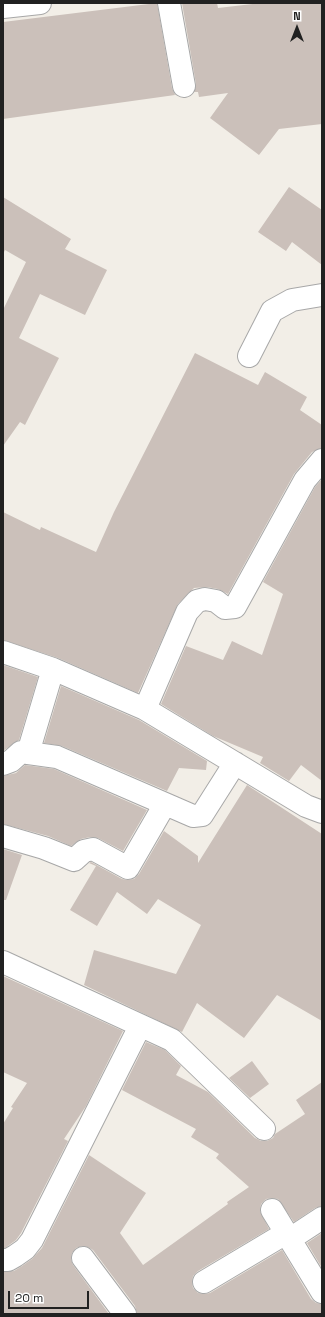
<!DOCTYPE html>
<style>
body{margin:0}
#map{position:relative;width:325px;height:1317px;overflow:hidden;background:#f2eee7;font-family:"Space Grotesk",sans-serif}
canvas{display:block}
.frame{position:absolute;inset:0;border:4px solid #212121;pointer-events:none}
.north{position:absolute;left:277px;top:8px;width:40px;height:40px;-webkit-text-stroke:3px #fff;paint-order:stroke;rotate:0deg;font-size:11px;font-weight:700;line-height:16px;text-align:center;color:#212121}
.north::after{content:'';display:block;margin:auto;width:14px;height:18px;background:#212121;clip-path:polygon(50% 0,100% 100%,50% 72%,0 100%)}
.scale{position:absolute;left:8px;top:1291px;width:81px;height:18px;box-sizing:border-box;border:2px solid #212121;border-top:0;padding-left:5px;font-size:12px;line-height:14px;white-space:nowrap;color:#212121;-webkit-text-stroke:3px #fff;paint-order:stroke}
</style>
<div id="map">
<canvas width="325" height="1317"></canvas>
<div class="frame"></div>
<div class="north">N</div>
<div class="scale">20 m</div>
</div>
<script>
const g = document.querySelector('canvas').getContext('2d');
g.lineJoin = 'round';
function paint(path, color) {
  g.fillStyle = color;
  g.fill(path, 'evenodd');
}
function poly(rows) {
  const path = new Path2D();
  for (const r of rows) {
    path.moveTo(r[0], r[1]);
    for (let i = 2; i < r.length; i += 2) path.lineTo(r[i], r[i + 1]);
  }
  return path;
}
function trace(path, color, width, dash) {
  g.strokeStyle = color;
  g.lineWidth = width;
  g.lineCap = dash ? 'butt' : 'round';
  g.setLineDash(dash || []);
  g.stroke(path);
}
paint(poly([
 [157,3,172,88,175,95,3,119,3,22],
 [182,3,217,3,218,8,261,3,322,3,322,124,279,129,259,155,210,118,228,93,199,97,198,92,194,92,196,84],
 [289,187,322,210,322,265,292,242,286,251,258,232],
 [3,197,71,239,65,249,107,270,85,315,40,294,19,338,59,358,25,425,20,422,3,446,3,310,26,262,5,250,3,254],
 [195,353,258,385,265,372,307,397,300,410,322,425,322,448,312,452,294,474,228,594,218,589,207,587,194,588,178,604,138,693,58,658,3,640,3,512,40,530,41,527,96,552,114,512],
 [322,479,322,781,301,765,289,781,260,763,263,757,213,736,161,704,186,646,223,660,232,641,262,655,283,594,263,582,315,487],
 [3,665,38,677,19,740,3,751],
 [61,686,139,720,207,761,206,770,179,768,167,791,62,746,44,743],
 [25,765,54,769,147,810,123,851,98,838,90,837,81,839,71,846,48,836,3,824,3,776,16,773],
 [247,785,322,834,322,1021,277,995,244,1038,197,1003,182,1032,84,985,94,950,176,974,201,925,158,899,147,914,117,892,97,926,70,910,96,866,89,863,91,862,122,879,128,880,134,879,139,874,164,831,198,856,198,863],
 [3,849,22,855,6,900,3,900],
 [3,976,123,1031,86,1106,64,1139,68,1141,21,1233,16,1240,5,1248,3,1248,3,1124,13,1108,11,1107,27,1083,3,1072],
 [146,1042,165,1050,181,1066,176,1075,208,1092,255,1138,261,1141,267,1141,273,1138,275,1134,305,1114,296,1100,322,1082,322,1206,315,1208,294,1222,278,1199,272,1198,266,1199,261,1204,260,1211,269,1229,198,1271,193,1276,192,1282,193,1288,198,1293,204,1294,210,1293,282,1250,311,1299,316,1303,322,1304,322,1314,137,1314,135,1306,93,1250,88,1247,82,1246,76,1248,72,1253,71,1259,73,1265,109,1314,3,1314,3,1272,14,1271,22,1266,32,1259,42,1248,89,1155,146,1193,120,1233,143,1265,228,1204,227,1202,249,1187,216,1158,219,1154,191,1137,196,1129,122,1090],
 [252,1061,269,1084,250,1098,229,1078],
 [322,1233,322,1268,307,1243]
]), '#cbc0ba');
const minor = poly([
 [169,3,184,86],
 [3,7,40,3],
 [249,356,272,311,292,300,322,295],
 [3,652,53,669,145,709,306,806,322,812],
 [145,709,187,612,197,601,205,599,216,601,225,608,235,607,305,480,322,460],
 [28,753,53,669],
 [3,764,11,761,21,752,57,757,193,816,202,815,235,763],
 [3,836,44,848,74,860,84,851,93,849,128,868,165,804],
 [3,962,172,1040,264,1129],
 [272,1210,322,1292],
 [290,1239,322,1218],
 [83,1258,125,1314],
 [3,1260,8,1260,15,1256,25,1249,32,1240,140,1026],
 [204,1282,286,1233]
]);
trace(minor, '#a8a8a8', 24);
trace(minor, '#fff', 22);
</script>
